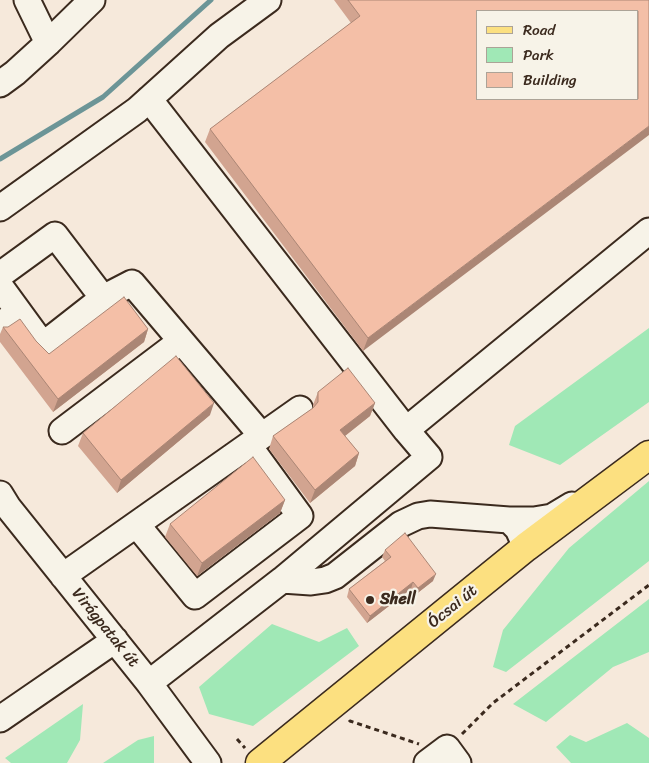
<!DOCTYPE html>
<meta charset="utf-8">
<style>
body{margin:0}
#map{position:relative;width:649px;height:763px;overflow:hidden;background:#f6e9db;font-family:Sriracha,sans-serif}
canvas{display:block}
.legend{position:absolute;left:476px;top:10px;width:162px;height:90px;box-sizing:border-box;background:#f7f3e8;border:1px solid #aca397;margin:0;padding:6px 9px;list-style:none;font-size:15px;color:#3b2a1e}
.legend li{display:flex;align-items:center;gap:10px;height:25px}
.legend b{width:25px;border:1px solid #aca397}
</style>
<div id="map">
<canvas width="649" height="763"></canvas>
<ul class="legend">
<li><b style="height:6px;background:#fce080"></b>Road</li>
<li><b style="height:14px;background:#a0e8b6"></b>Park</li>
<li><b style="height:14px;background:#f4bfa7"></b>Building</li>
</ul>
</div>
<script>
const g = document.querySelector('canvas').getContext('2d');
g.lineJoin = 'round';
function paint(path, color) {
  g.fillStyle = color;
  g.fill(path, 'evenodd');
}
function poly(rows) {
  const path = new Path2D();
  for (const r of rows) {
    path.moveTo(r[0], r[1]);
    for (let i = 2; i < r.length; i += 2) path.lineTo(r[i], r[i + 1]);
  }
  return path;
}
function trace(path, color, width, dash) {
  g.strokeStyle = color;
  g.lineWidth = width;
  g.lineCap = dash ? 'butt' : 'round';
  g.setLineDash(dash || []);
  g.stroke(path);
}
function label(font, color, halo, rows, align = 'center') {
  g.font = font + ' Sriracha,sans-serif';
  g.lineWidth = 4.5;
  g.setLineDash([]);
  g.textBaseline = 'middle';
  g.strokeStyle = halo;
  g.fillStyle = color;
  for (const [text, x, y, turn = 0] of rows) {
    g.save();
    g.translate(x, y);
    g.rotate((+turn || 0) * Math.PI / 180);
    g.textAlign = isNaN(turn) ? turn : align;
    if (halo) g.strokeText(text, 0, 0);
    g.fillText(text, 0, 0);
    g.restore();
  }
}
paint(poly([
 [649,328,649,402,560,465,509,445,515,426],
 [649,481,649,561,506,672,493,667,503,630,569,548],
 [649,599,649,652,613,667,546,722,513,704],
 [272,624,319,642,347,628,359,646,253,726,209,714,199,687],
 [83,704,80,740,67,763,11,763,5,758],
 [627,723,649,738,649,763,571,763,556,747,570,735,586,742],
 [154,736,154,763,103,763,138,740]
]), '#a0e8b6');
trace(poly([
 [0,159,103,97,211,0]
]), '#6c9597', 5);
const minor = poly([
 [27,0,48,43],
 [0,84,15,73,48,43,92,0],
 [149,99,406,430,429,457,282,580,149,683],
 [0,208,137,110,219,36,268,0],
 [0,275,55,235,103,298,43,345,0,286],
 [103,298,132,283,262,436],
 [0,326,18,311],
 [406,430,649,231],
 [62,431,181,341],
 [0,494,8,507,149,683,208,763],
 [509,520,534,520,552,517,572,505],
 [137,525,195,596,300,516,249,446],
 [63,576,300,409],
 [282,580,311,582,325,580,335,576,401,524,418,516,430,514,509,520,518,529,526,547],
 [0,719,115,640],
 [427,763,447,748,458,763]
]);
const major = poly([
 [260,763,526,547,649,455]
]);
trace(minor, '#3b2a1e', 29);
trace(major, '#3b2a1e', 31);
trace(poly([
 [349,722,350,721,419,744],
 [462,734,493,703,649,585],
 [237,739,245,748]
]), '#3b2a1e', 3, [5, 4]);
trace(minor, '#f7f3e8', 25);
trace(major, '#fce080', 28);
paint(poly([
 [334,0,649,0,363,351,205,142,210,129,351,23],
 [3,327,36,341,49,354,148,329,144,342,53,412,0,342,0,334],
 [318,392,375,403,370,416,345,436,359,453,355,466,310,503,269,449,273,436,313,408,313,405],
 [210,415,117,493,78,446,83,433],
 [285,500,280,513,197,576,165,537,170,524],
 [385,550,433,581,415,595,411,589,367,623,347,597,349,589,385,561,382,557]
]), '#d2a490');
paint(poly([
 [649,126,649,135,363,351,368,338],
 [148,329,144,342,53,412,58,399],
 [214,403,210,415,117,493,121,480],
 [375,403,370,416,336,443,340,430],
 [359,453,355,466,310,503,315,490],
 [285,500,280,513,197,576,202,563],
 [436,574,433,581,415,595,418,588],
 [413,582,411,589,367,623,370,616]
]), '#ab8675');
const building = poly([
 [348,0,649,0,649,126,368,338,210,129,360,16,348,0],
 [478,11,638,11,638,99,478,99,478,11],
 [124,297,148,329,58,399,3,327,8,327,20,319,36,341,49,354,124,297],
 [176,356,214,403,121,480,83,433,176,356],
 [348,368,375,403,340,430,359,453,315,490,273,436,313,408,318,402,318,392,348,368],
 [253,457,285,500,202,563,170,524,253,457],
 [405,533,436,574,418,588,413,582,370,616,349,589,391,557,385,550,405,533]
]);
paint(building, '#f4bfa7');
trace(building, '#ab8675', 1);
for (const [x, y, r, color] of [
 [370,600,5,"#3b2a1e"]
]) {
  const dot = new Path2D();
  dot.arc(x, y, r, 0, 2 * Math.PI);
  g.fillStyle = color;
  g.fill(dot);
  trace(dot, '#f7f3e8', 2);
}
label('bold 16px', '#3b2a1e', '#f7f3e8', [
 ["Shell",380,600]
], 'left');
label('16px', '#3b2a1e', '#f7f3e8', [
 ["Ócsai út",453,607,-39],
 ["Virágpatak út",105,628,51]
]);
</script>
